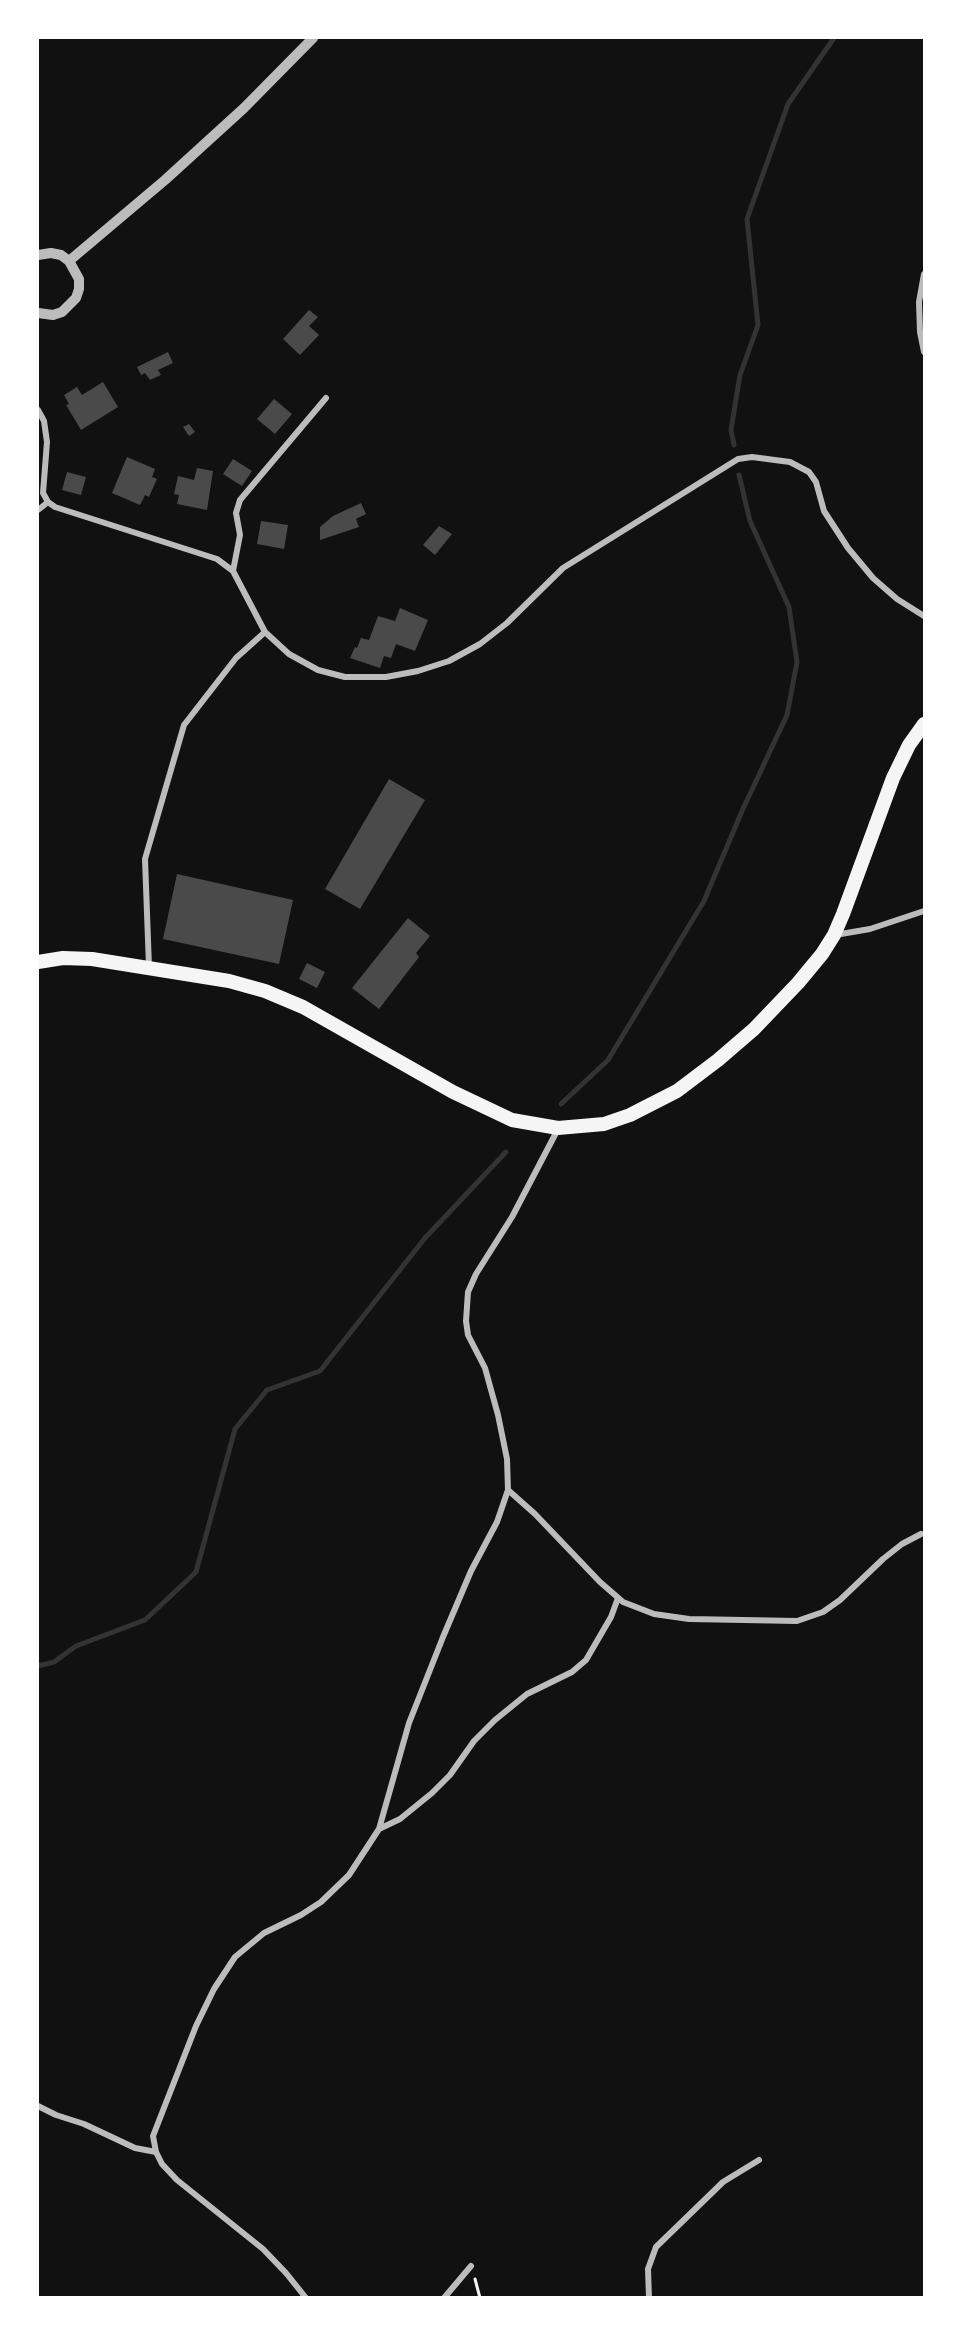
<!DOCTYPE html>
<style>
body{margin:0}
#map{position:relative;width:962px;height:2335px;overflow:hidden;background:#111;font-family:"Source Sans 3",sans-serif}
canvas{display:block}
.frame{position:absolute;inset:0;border:39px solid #fff;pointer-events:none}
</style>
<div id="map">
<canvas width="962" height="2335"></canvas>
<div class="frame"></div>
</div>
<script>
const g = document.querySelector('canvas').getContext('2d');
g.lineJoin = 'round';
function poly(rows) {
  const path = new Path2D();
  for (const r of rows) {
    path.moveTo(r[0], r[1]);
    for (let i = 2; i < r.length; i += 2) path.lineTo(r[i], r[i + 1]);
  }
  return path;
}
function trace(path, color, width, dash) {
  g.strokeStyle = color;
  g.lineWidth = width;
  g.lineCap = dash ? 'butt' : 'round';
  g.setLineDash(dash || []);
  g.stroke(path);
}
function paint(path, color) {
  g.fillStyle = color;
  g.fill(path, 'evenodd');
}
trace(poly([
 [734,445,731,430,740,375,758,325,747,219,788,104,834,38],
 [561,1104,608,1060,704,901,742,811,787,715,797,662,789,607,750,521,739,475],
 [38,1666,54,1662,76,1646,145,1620,196,1572,235,1429,267,1390,320,1371,425,1238,506,1152]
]), '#333', 5);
paint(poly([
 [309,310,318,317,309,326,319,335,300,355,283,339],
 [168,352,173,363,158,370,161,375,150,380,145,373,141,375,137,367],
 [103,382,118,407,81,430,66,405,69,404,64,395,77,387,82,395],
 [274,399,292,414,275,434,257,419],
 [189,424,195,432,189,436,183,427],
 [127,457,155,469,152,477,157,479,149,497,145,495,140,505,112,493],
 [233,459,252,471,242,486,223,474],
 [197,468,213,471,207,510,177,504,179,495,174,494,178,476,194,480],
 [67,472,86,477,81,495,62,490],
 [361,503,366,514,356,519,359,527,320,540,320,527,333,516],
 [261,521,288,525,284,549,257,544],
 [439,526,452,534,435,555,423,545],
 [400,608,428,620,415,651,396,644,391,658,384,656,380,668,350,658,355,647,357,648,361,638,369,640,378,616,395,621],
 [389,779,425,800,360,909,325,889],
 [177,874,293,900,279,964,163,939],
 [408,918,430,936,416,953,419,957,379,1009,352,988],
 [307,963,325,972,317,988,299,979]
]), '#4a4a4a');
trace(poly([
 [475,2279,480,2298]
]), '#f5f5f5', 3);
trace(poly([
 [924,274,919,302,920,332,924,352],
 [38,410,44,421,47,442,43,493,48,502,55,507,217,559,233,571,265,632,289,654,318,670,345,677,386,677,418,671,449,661,480,644,507,623,563,568,738,459,752,457,790,462,809,472,816,482,824,511,848,548,873,578,897,599,924,616],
 [38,510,48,502],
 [233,571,240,535,236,513,240,500,326,398],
 [835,935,870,929,924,911],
 [149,967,145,859,184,725,236,658,265,632],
 [508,1490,535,1514,600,1582,623,1602,654,1614,689,1619,797,1621,823,1612,840,1600,883,1559,902,1544,921,1534],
 [379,1829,400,1819,432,1793,450,1775,474,1741,495,1720,527,1694,572,1672,586,1660,611,1617,618,1598],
 [38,2106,56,2115,84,2124,135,2148,156,2152],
 [306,2298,286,2273,263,2249,177,2180,162,2164,156,2152,153,2136,196,2026,214,1989,235,1957,264,1933,301,1915,321,1902,349,1875,379,1829,409,1723,443,1637,471,1571,497,1522,508,1490,507,1459,498,1415,485,1368,468,1335,466,1321,468,1292,476,1274,512,1217,558,1129],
 [444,2298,471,2266],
 [649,2298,648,2269,656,2247,723,2182,759,2160]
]), '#bcbcbc', 6);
trace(poly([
 [38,255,51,253,61,255,69,261,79,279,79,289,76,298,62,312,53,315,38,313],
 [69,261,165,180,244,108,313,38]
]), '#bcbcbc', 10);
trace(poly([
 [38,962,63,958,92,959,229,981,265,991,303,1007,453,1092,512,1120,558,1128,604,1124,630,1115,677,1091,718,1060,754,1029,798,983,822,954,834,935,843,914,893,778,909,745,924,724]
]), '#f5f5f5', 14);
</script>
